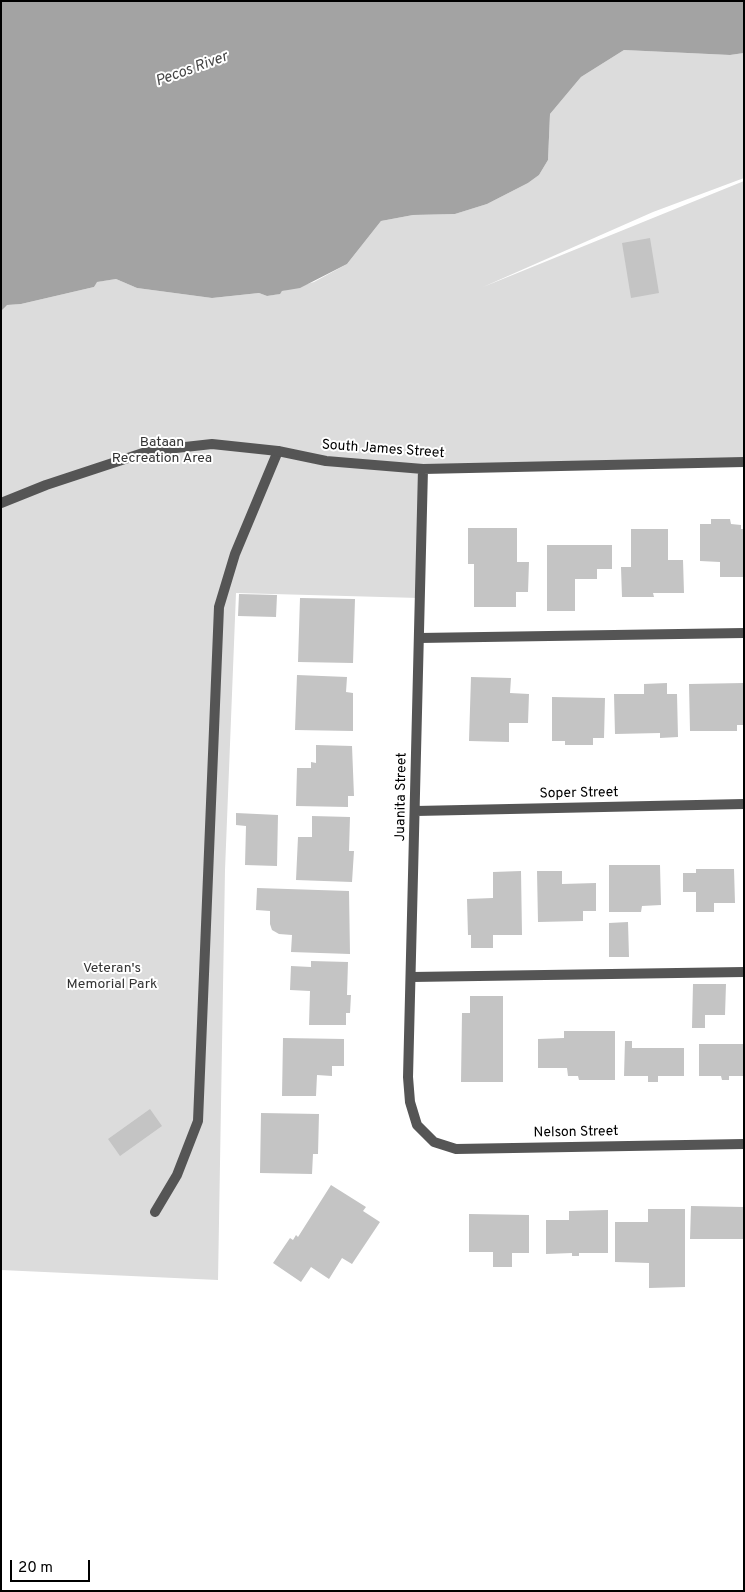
<!DOCTYPE html>
<style>
body{margin:0}
#map{position:relative;width:745px;height:1592px;overflow:hidden;background:#fff;font-family:Overpass,sans-serif}
canvas{display:block}
.frame{position:absolute;inset:0;border:2px solid #000;pointer-events:none}
.scale{position:absolute;left:10px;top:1560px;width:80px;height:22px;box-sizing:border-box;border:2px solid #000;border-top:0;padding-left:6px;font-size:15px;line-height:18px;white-space:nowrap;color:#000;-webkit-text-stroke:4px #fff;paint-order:stroke}
</style>
<div id="map">
<canvas width="745" height="1592"></canvas>
<div class="frame"></div>
<div class="scale">20 m</div>
</div>
<script>
const g = document.querySelector('canvas').getContext('2d');
g.lineJoin = 'round';
function paint(path, color) {
  g.fillStyle = color;
  g.fill(path, 'evenodd');
}
function poly(rows) {
  const path = new Path2D();
  for (const r of rows) {
    path.moveTo(r[0], r[1]);
    for (let i = 2; i < r.length; i += 2) path.lineTo(r[i], r[i + 1]);
  }
  return path;
}
function trace(path, color, width, dash) {
  g.strokeStyle = color;
  g.lineWidth = width;
  g.lineCap = dash ? 'butt' : 'round';
  g.setLineDash(dash || []);
  g.stroke(path);
}
function label(font, color, halo, rows, align = 'center') {
  g.font = font + ' Overpass,sans-serif';
  g.lineWidth = 4;
  g.setLineDash([]);
  g.textBaseline = 'middle';
  g.strokeStyle = halo;
  g.fillStyle = color;
  for (const [text, x, y, turn = 0] of rows) {
    g.save();
    g.translate(x, y);
    g.rotate((+turn || 0) * Math.PI / 180);
    g.textAlign = isNaN(turn) ? turn : align;
    if (halo) g.strokeText(text, 0, 0);
    g.fillText(text, 0, 0);
    g.restore();
  }
}
paint(poly([
 [624,50,730,55,744,53,744,178,653,212,483,287,744,181,744,462,424,469,419,598,236,593,225,870,218,1280,1,1270,1,311,6,305,21,304,94,287,96,282,116,279,137,288,212,298,259,293,267,296,279,294,282,291,314,282,347,264,381,221,413,215,455,214,487,204,528,183,539,175,548,160,550,114,581,77]
]), '#dcdcdc');
paint(poly([
 [1,1,744,1,744,53,730,55,624,50,581,77,550,114,548,160,539,175,528,183,487,204,455,214,413,215,381,221,347,264,300,288,282,291,280,294,267,296,259,293,212,298,137,288,116,279,97,282,94,287,21,304,7,305,1,311]
]), '#a3a3a3');
paint(poly([
 [650,238,659,293,631,298,622,243],
 [711,519,730,519,731,524,741,525,741,529,744,529,744,577,720,577,720,562,700,561,700,524,711,524],
 [468,528,517,528,517,562,529,562,528,592,516,592,516,607,474,607,474,564,468,564],
 [631,529,668,529,668,560,683,560,684,593,653,593,654,597,622,597,621,567,631,567],
 [547,545,612,545,612,569,597,569,597,579,575,579,575,611,547,611],
 [239,594,277,595,276,617,238,616],
 [300,598,355,599,353,663,298,662],
 [297,675,347,677,346,692,353,693,353,731,295,730],
 [471,677,511,678,510,693,529,694,528,723,509,723,509,742,469,741],
 [667,683,667,694,677,694,678,737,660,738,660,733,615,734,614,694,644,694,644,684],
 [744,683,744,725,737,725,737,731,690,731,689,684],
 [552,697,605,698,604,738,593,738,593,745,565,745,565,741,552,741],
 [316,745,352,746,354,796,348,796,348,807,296,806,297,768,311,768,311,762,316,763],
 [236,813,278,815,277,866,245,865,246,826,236,825],
 [312,816,350,817,349,851,354,851,352,882,296,880,298,837,312,837],
 [609,865,660,865,661,905,642,906,641,912,609,912],
 [696,869,734,869,735,903,714,903,714,912,696,912,696,892,683,892,683,873,696,873],
 [521,871,522,935,493,935,493,948,471,948,471,935,468,935,467,899,493,898,493,872],
 [537,871,562,871,562,884,596,883,596,911,583,911,583,921,538,922],
 [257,888,349,891,350,954,291,952,292,935,279,934,272,930,270,924,270,911,256,910],
 [628,922,629,957,609,957,609,923],
 [311,961,348,962,347,995,351,995,350,1013,346,1013,346,1025,309,1025,310,991,290,990,291,966,311,967],
 [693,984,726,984,725,1015,705,1015,705,1028,692,1028],
 [470,996,503,996,503,1082,461,1082,462,1013,470,1013],
 [564,1031,615,1031,615,1080,579,1080,578,1076,568,1076,567,1068,538,1068,538,1039,564,1038],
 [283,1038,344,1039,344,1066,332,1066,332,1076,317,1075,316,1096,282,1096],
 [625,1041,632,1041,632,1048,684,1048,684,1076,658,1076,658,1082,648,1082,648,1076,624,1076],
 [699,1044,744,1044,744,1076,729,1076,729,1080,722,1080,721,1076,699,1076],
 [150,1109,162,1126,120,1156,108,1139],
 [261,1113,319,1114,318,1154,313,1154,312,1174,260,1173],
 [331,1185,366,1207,363,1211,380,1222,352,1264,342,1258,329,1279,311,1267,301,1282,273,1263,290,1238,293,1240,296,1235,298,1237],
 [691,1206,744,1207,744,1239,690,1239],
 [648,1209,685,1209,685,1287,649,1288,649,1263,615,1262,615,1222,648,1222],
 [608,1210,608,1253,579,1253,579,1256,572,1256,572,1253,546,1254,546,1220,569,1220,569,1211],
 [469,1214,529,1215,529,1253,512,1253,512,1267,493,1267,493,1252,469,1252]
]), '#c4c4c4');
trace(poly([
 [419,638,744,633],
 [412,977,744,972],
 [155,1212,177,1175,198,1121,219,607,235,554,278,451]
]), '#555', 10);
trace(poly([
 [423,469,408,1077,410,1102,417,1125,434,1142,456,1149,744,1144],
 [1,503,46,485,149,451,212,444,278,451,326,461,423,469,744,462],
 [416,811,744,804]
]), '#555', 10);
label('14px', '#333', '#fff', [
 ["Bataan",162,443],
 ["Recreation Area",162,459],
 ["Veteran's",112,969],
 ["Memorial Park",112,985]
]);
label('14px', '#000', '#fff', [
 ["South James Street",383,450,4],
 ["Soper Street",579,794,-1],
 ["Juanita Street",402,797,-89],
 ["Nelson Street",576,1133,-1]
]);
label('italic 15px', '#444', '#fff', [
 ["Pecos River",192,70,-20]
]);
</script>
